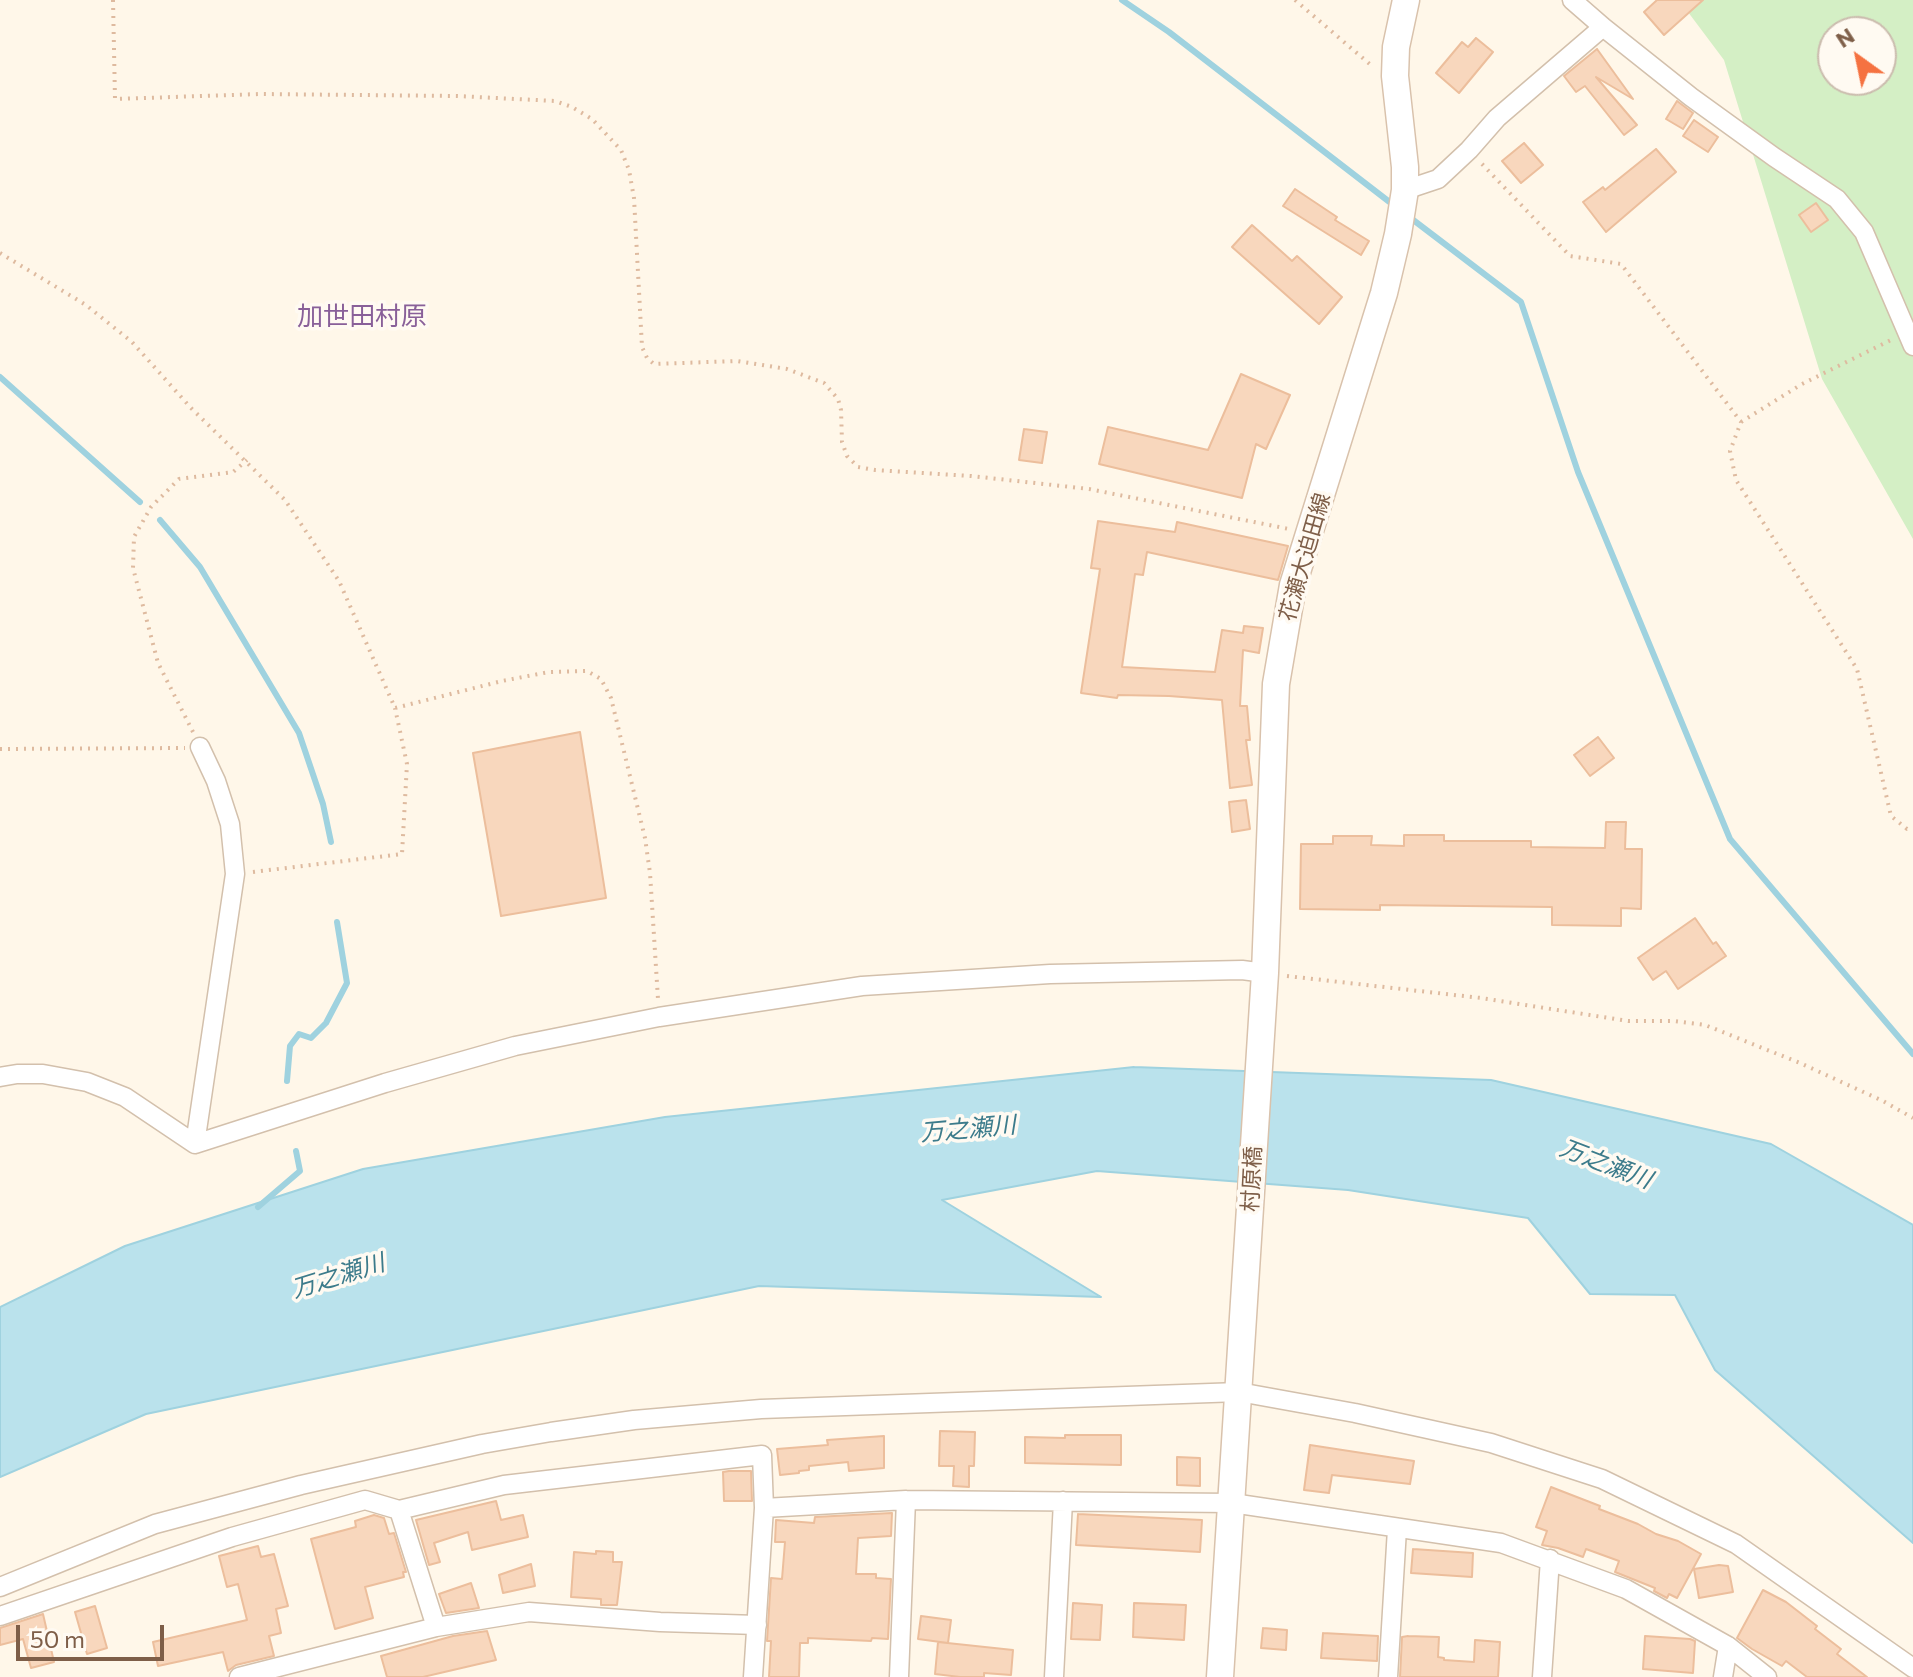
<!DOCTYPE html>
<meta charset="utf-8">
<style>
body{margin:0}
#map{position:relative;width:1913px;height:1677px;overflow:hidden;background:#fff7e9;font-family:Commissioner,sans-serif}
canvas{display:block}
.north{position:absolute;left:1817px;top:16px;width:80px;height:80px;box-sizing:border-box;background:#fffaf2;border:2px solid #cbbcae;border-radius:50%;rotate:327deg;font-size:22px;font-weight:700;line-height:32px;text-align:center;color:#7e5e48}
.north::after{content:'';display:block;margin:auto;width:28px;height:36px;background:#f57241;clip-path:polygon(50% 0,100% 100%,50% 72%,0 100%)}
.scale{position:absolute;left:16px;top:1625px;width:148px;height:36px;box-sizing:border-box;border:4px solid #7e5e48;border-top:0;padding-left:10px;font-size:24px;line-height:28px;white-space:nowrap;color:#7e5e48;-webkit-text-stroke:6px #fffaf2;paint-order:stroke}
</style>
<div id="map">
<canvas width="1913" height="1677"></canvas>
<div class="north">N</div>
<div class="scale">50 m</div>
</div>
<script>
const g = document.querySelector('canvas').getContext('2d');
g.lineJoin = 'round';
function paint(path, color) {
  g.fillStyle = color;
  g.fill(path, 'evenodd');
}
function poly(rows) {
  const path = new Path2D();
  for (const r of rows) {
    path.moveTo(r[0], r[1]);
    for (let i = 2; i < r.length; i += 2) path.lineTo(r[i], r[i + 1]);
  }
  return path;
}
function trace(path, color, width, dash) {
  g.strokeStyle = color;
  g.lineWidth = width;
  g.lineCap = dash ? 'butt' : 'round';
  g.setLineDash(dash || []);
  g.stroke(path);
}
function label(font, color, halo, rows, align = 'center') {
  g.font = font + ' Commissioner,"Noto Sans JP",sans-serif';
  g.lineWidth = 7;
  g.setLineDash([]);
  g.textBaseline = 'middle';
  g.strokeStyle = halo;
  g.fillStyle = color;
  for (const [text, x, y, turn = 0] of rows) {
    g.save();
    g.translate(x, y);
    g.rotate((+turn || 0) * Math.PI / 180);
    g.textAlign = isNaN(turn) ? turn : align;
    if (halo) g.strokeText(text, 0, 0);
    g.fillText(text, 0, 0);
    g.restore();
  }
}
paint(poly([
 [1679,0,1913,0,1913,539,1822,379,1724,60],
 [1833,32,1881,32,1881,80,1833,80]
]), '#d4efc5');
const water = poly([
 [1134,1067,1491,1080,1771,1144,1913,1225,1913,1543,1715,1370,1675,1295,1590,1294,1528,1218,1348,1190,1097,1171,942,1200,1101,1297,759,1286,146,1414,0,1477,0,1307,125,1246,363,1169,665,1117,1134,1067]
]);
paint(water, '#bae2ec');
trace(water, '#9fd2df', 2);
trace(poly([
 [1122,0,1169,32,1396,207],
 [1408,216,1521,302,1578,472,1730,839,1913,1054],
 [0,377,140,502],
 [160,520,200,567,299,733,323,804,331,842],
 [287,1081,290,1046,299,1034,311,1038,326,1023,347,983,337,922],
 [258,1207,300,1171,296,1151]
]), '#9fd2df', 6);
const building = poly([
 [1657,0,1703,0,1664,35,1644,12,1657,0],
 [1476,38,1493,52,1459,93,1436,73,1462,42,1468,47,1476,38],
 [1597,49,1633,99,1596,77,1637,125,1624,135,1585,86,1576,92,1564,76,1597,49],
 [1677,101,1693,113,1683,129,1666,119,1677,101],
 [1694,120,1718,137,1708,152,1683,136,1694,120],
 [1524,143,1543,165,1521,183,1502,161,1524,143],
 [1656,149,1676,172,1606,232,1583,202,1603,187,1605,190,1656,149],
 [1295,189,1337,217,1335,220,1369,241,1361,255,1283,206,1295,189],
 [1816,203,1828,220,1811,232,1799,215,1816,203],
 [1252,225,1292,261,1297,256,1342,297,1319,324,1232,247,1252,225],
 [1241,374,1290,395,1266,449,1256,444,1242,498,1099,464,1108,427,1208,450,1241,374],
 [1024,429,1047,432,1042,463,1019,460,1024,429],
 [1098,521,1175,532,1177,522,1288,546,1278,580,1147,552,1143,575,1135,574,1122,667,1215,672,1222,630,1243,633,1244,626,1263,628,1259,653,1243,650,1240,706,1247,706,1250,740,1246,740,1252,785,1230,788,1222,700,1169,696,1118,695,1117,698,1081,693,1100,569,1091,568,1098,521],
 [580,732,606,898,501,916,473,753,580,732],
 [1598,737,1614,758,1590,776,1574,755,1598,737],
 [1246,800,1250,829,1232,832,1229,802,1246,800],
 [1606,822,1626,822,1625,849,1642,849,1641,909,1621,908,1621,926,1552,925,1552,907,1380,905,1380,910,1300,909,1301,844,1333,844,1333,836,1372,836,1371,845,1404,846,1404,835,1444,835,1444,841,1531,841,1531,847,1605,848,1606,822],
 [1695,918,1713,944,1716,942,1726,956,1678,989,1666,971,1653,980,1638,958,1695,918],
 [940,1431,975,1432,974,1466,969,1466,969,1487,953,1486,954,1466,939,1466,940,1431],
 [1065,1435,1121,1435,1121,1465,1025,1463,1025,1437,1065,1438,1065,1435],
 [884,1436,884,1468,849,1471,848,1462,809,1466,809,1470,799,1471,799,1473,780,1475,777,1449,828,1445,827,1440,884,1436],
 [1310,1445,1414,1461,1410,1484,1332,1475,1329,1493,1304,1490,1310,1445],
 [1177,1457,1200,1458,1200,1486,1177,1485,1177,1457],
 [729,1471,751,1471,752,1501,724,1501,723,1472,729,1471],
 [1551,1487,1600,1506,1599,1509,1638,1524,1656,1534,1678,1541,1701,1554,1677,1598,1669,1594,1667,1598,1654,1591,1655,1588,1615,1572,1619,1561,1586,1549,1583,1557,1558,1548,1542,1545,1547,1531,1536,1527,1551,1487],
 [496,1501,501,1520,523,1515,528,1537,472,1550,468,1532,434,1543,440,1562,429,1565,416,1520,496,1501],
 [892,1513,891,1536,858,1538,856,1574,876,1574,876,1578,891,1579,888,1639,872,1638,871,1641,808,1638,808,1643,800,1643,799,1677,769,1677,771,1641,767,1641,771,1578,782,1579,785,1542,775,1542,776,1520,814,1523,815,1517,892,1513],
 [1078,1514,1202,1520,1200,1552,1076,1545,1078,1514],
 [374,1515,384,1518,389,1534,394,1533,406,1572,403,1572,404,1577,365,1587,373,1618,335,1629,311,1539,356,1527,355,1521,374,1515],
 [258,1546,261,1557,274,1554,288,1606,276,1609,281,1633,269,1636,274,1656,236,1665,228,1671,223,1652,158,1666,153,1642,247,1620,238,1584,227,1587,219,1556,258,1546],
 [1413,1549,1473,1553,1472,1577,1411,1573,1413,1549],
 [596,1551,613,1552,613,1562,622,1562,617,1605,601,1605,601,1599,571,1597,574,1552,596,1554,596,1551],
 [531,1564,535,1586,503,1593,499,1575,531,1564],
 [1719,1565,1728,1566,1733,1592,1699,1598,1694,1569,1719,1565],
 [471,1583,479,1608,446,1613,439,1594,471,1583],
 [1763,1590,1786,1602,1817,1626,1815,1629,1841,1649,1837,1654,1867,1677,1807,1677,1786,1661,1782,1666,1752,1649,1737,1638,1763,1590],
 [1073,1603,1102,1605,1100,1640,1071,1639,1073,1603],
 [1134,1603,1186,1605,1184,1640,1133,1637,1134,1603],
 [95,1606,107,1648,87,1654,75,1612,95,1606],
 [43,1614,54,1662,31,1668,23,1639,0,1645,0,1628,43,1614],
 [921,1616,951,1620,948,1643,918,1639,921,1616],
 [1263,1628,1287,1630,1286,1650,1261,1648,1263,1628],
 [487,1631,496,1660,423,1677,387,1677,381,1656,453,1636,487,1631],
 [1323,1633,1378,1636,1377,1661,1321,1658,1323,1633],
 [1408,1636,1439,1637,1438,1657,1444,1658,1444,1660,1474,1662,1475,1640,1500,1642,1498,1677,1400,1677,1402,1637,1408,1636],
 [1645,1636,1690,1639,1695,1641,1693,1673,1643,1669,1645,1636],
 [938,1642,1013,1650,1011,1675,984,1673,984,1677,960,1677,935,1674,938,1642]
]);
paint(building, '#f8d7bd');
trace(building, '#ecbe9c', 2);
const street = poly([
 [1572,0,1603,27,1691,97,1774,157,1837,199,1864,232,1913,346],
 [1405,190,1438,179,1469,150,1497,118,1603,27],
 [0,1077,17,1074,43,1074,87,1082,125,1097,195,1144],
 [195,1144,385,1083,515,1046,659,1017,862,986,1050,974,1242,970,1265,973],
 [195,1144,235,874,230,824,216,781,200,747],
 [764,1508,906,1500,1232,1503,1501,1543,1626,1589,1728,1646,1767,1677],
 [399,1510,436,1627],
 [0,1587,155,1524,301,1485,482,1444,551,1432,634,1420,761,1409,1239,1392,1355,1413,1491,1443,1602,1479,1736,1544,1913,1668],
 [0,1616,232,1537,365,1500,399,1510,504,1485,762,1455,764,1508,753,1677],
 [239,1677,436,1627,529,1612,660,1622,757,1625],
 [899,1677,906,1500],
 [1054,1677,1063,1501],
 [1388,1677,1397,1529],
 [1542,1677,1550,1559],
 [1723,1677,1728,1646]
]);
const secondary = poly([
 [1220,1677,1265,973,1276,684,1293,585,1384,293,1398,234,1405,190,1405,167,1395,76,1396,47,1406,0]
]);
trace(street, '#d3c0ac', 21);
trace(secondary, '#d9c2ac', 29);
trace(poly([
 [113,0,115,99,260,94,457,96,555,101,572,107,592,119,621,150,629,170,634,198,642,347,647,358,654,364,737,361,787,369,824,383,838,399,841,410,842,442,847,456,858,467,875,470,971,476,1089,489,1289,529],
 [1295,0,1372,66],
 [1482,164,1570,256,1621,264,1741,422,1730,451,1736,480,1857,669,1891,816,1907,829,1913,828],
 [0,253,86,305,132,342,191,408,285,500,339,581,395,708,502,681,549,672,587,671,601,679,611,698,645,838,650,873,658,999],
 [1741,422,1802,384,1893,339],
 [193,732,158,663,133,568,134,537,151,507,179,479,233,472,247,460],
 [0,749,185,748],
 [253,872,402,854,407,764,395,708],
 [1287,976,1481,998,1628,1021,1674,1021,1705,1025,1800,1063,1883,1101,1913,1118]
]), '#deba9f', 4, [2, 6]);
trace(street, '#fff', 18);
trace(secondary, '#fff', 26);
label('22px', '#7e5e48', '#fffaf2', [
 ["花瀬大迫田線",1305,557,-74],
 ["村原橋",1252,1179,-87]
]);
label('italic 24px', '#3c7b8b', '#fffaf2', [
 ["万之瀬川",968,1129,-5],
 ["万之瀬川",1606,1164,21],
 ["万之瀬川",338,1276,-17]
]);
label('26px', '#896099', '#fffaf2', [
 ["加世田村原",362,316]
]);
</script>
